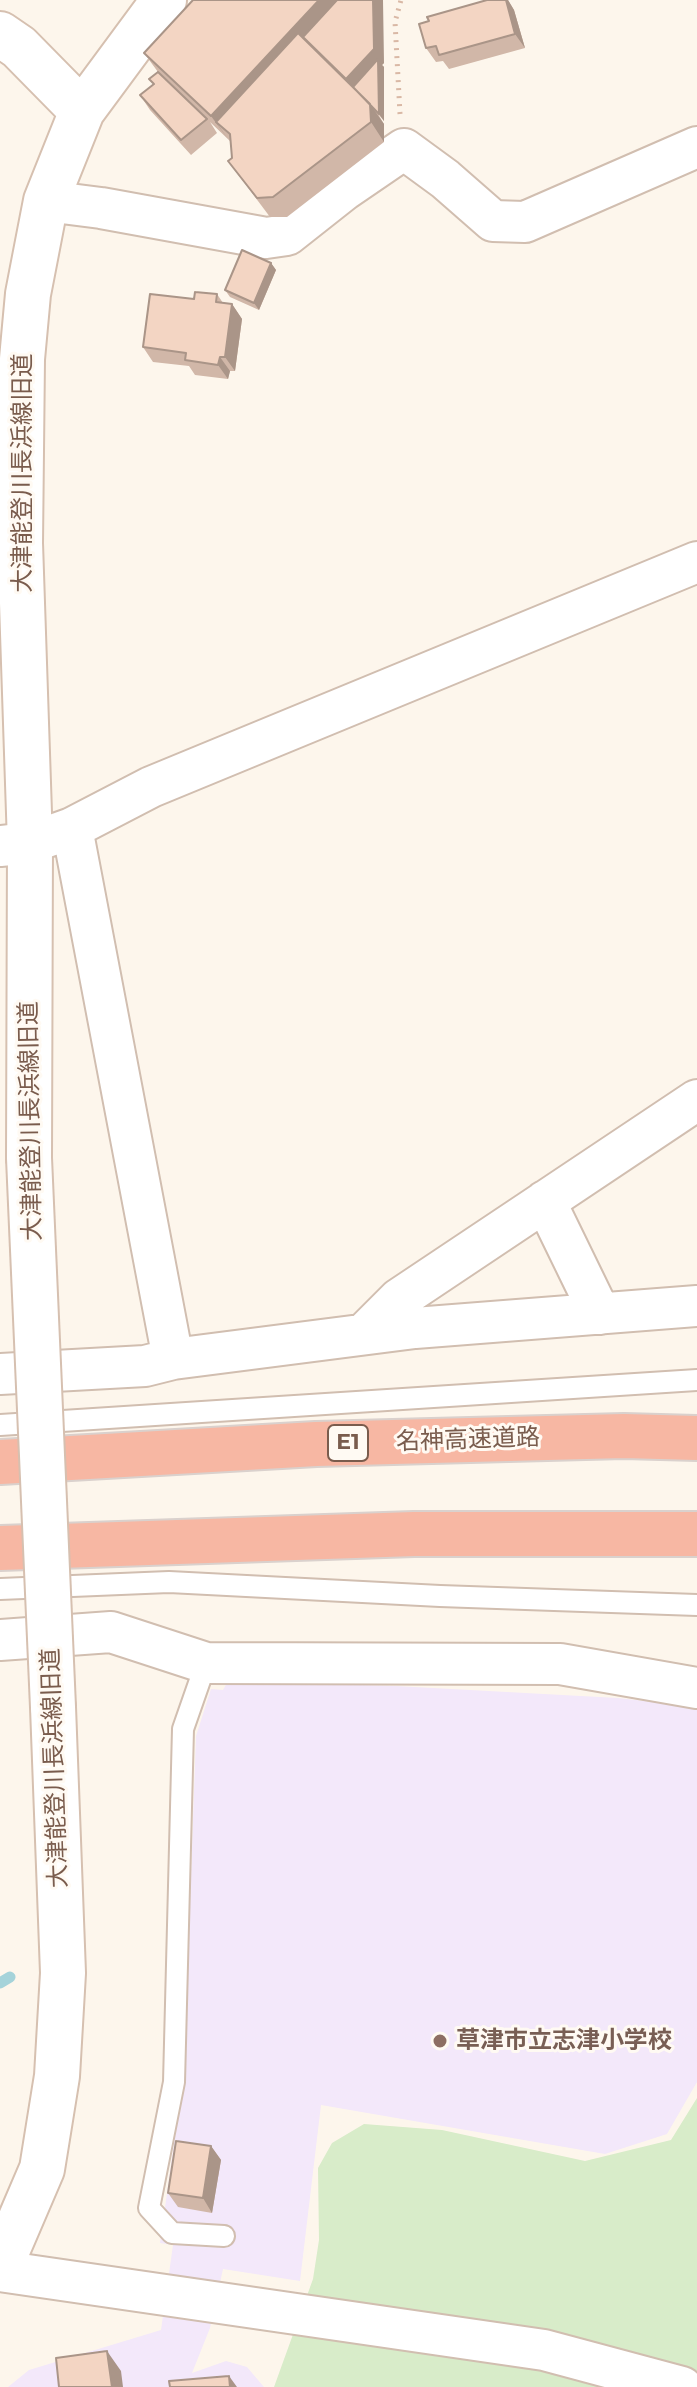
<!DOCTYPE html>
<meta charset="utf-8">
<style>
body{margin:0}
canvas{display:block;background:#fdf6ec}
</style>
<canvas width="697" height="2387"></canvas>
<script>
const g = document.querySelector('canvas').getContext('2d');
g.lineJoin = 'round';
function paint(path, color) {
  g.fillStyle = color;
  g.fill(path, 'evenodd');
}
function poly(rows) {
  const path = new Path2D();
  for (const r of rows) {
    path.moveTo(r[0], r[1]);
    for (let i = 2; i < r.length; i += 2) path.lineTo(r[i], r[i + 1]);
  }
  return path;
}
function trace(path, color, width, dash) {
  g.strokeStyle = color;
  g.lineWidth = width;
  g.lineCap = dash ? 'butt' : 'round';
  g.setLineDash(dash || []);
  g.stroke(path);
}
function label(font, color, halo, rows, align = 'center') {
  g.font = font + ' Montserrat,"Noto Sans JP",sans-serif';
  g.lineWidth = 6;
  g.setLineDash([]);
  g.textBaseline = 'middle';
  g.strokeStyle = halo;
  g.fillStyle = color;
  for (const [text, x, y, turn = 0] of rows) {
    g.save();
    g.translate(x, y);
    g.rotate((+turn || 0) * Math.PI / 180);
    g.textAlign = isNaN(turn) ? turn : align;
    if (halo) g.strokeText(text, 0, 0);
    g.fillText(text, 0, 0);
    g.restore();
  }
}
paint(poly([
 [228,1681,396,1686,618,1698,697,1707,697,2082,667,2134,605,2154,321,2105,300,2281,223,2269,210,2328,192,2373,226,2361,247,2367,264,2387,8,2387,29,2370,161,2330,173,2245,160,2243,184,2072,196,1736,211,1689,223,1690]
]), '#f3e8fa');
paint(poly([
 [697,2098,697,2387,274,2387,313,2279,319,2240,318,2168,332,2143,364,2124,442,2130,585,2161,671,2140]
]), '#d8ecc9');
trace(poly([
 [0,1983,10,1977]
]), '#a5d3da', 11);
const lane = poly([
 [0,1425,697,1380],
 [0,1589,169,1582,440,1596,697,1605],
 [206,1663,183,1729,174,2082,149,2208,172,2233,224,2236]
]);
const street = poly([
 [46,201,101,208,266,238,287,235,344,190,404,149,445,179,493,221,525,222,697,147],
 [72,828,173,1359],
 [0,846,30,843,72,828,151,787,697,562],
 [545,1201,600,1314],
 [364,1334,399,1299,697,1100],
 [0,1374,145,1366,173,1359,415,1328,697,1306],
 [0,1640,111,1632,206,1663,560,1664,697,1688],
 [0,2271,544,2350,682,2387]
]);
const secondary = poly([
 [0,34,19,47,82,111],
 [29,1158,30,843,20,543,22,359,28,294,46,201,82,111,164,0],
 [0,2267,42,2169,57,2076,63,1973,53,1707]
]);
const highway = poly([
 [0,1462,316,1444,624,1436,697,1438],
 [0,1548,414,1534,697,1534]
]);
trace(lane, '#d1beb0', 24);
trace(street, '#d1beb0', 44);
trace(secondary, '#d6c0b0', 48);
trace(highway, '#dad1cd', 48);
trace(poly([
 [400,114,395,22,401,0]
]), '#d9b8a5', 5, [2, 6]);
trace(lane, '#fff', 20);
trace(street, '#fff', 40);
trace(secondary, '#fff', 44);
trace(highway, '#f7b7a3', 44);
const secondaryBridge = poly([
 [29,1158,53,1707]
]);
trace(secondaryBridge, '#d6c0b0', 48, []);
trace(secondaryBridge, '#fff', 44);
paint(poly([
 [487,0,508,0,514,10,525,48,449,69,443,61,436,62,426,48],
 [144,53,384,63,382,65,384,67,384,121,378,114,384,124,384,142,287,217,270,217,228,161,232,158,231,142,210,122,217,133,191,155,150,110,140,95,154,85,158,72],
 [271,263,276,270,259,310,230,297,225,290],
 [217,294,223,303,232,304,242,319,235,371,230,371,228,379,195,375,189,366,153,362,143,347,194,299],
 [211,2146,221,2160,212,2213,178,2207,168,2193]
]), '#d1b7a8');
paint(poly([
 [319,0,358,0,216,122,228,139,211,116],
 [373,0,383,0,384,63,382,65,384,67,384,121,379,114,379,69,356,93,346,79],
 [506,0,508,0,514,10,525,48,515,34],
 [370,104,384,124,384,142,371,122],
 [271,263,276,270,259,310,254,303],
 [232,304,242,319,235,371,225,357],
 [220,357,230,371,228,379,218,365],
 [211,2146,221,2160,212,2213,203,2198],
 [107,2351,121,2371,123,2387,112,2387],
 [229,2376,237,2387,230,2387]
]), '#aa9588');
const building = poly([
 [193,0,319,0,211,116,144,53,193,0],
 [337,0,373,0,374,49,346,79,303,37,337,0],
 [487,0,506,0,515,34,439,55,436,46,426,48,419,24,429,21,427,17,487,0],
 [298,33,370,104,371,122,273,197,257,198,228,161,232,158,230,134,216,122,298,33],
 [378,59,379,114,353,87,378,59],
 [158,72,207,119,181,140,140,95,154,84,149,79,158,72],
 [242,250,271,263,254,303,225,290,242,250],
 [195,292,217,294,216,302,232,304,225,357,220,357,218,365,185,360,186,353,143,347,150,294,194,299,195,292],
 [176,2141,211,2146,203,2198,168,2193,176,2141],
 [107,2351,112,2387,59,2387,56,2358,107,2351],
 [229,2376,230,2387,170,2387,169,2381,229,2376]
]);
paint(building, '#f3d5c3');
trace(building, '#aa9588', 2);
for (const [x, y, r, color] of [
 [440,2041,8,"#8d6e63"]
]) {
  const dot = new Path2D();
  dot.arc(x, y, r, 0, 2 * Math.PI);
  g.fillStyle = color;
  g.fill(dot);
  trace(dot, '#fffaf3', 3);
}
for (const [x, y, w] of [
 [348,1443,40]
]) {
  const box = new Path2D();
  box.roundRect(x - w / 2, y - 18, w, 36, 6);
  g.fillStyle = '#fffaf3';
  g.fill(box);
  trace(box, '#7a5c4d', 2);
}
label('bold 22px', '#7a5c4d', null, [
 ["E1",348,1443]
]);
label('24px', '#7a5c4d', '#fffaf3', [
 ["大津能登川長浜線旧道",23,473,-90],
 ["大津能登川長浜線旧道",31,1121,-91],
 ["名神高速道路",468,1440,-2],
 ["大津能登川長浜線旧道",55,1768,-92]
]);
label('bold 24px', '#785e54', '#fffaf3', [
 ["草津市立志津小学校",456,2041]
], 'left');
</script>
